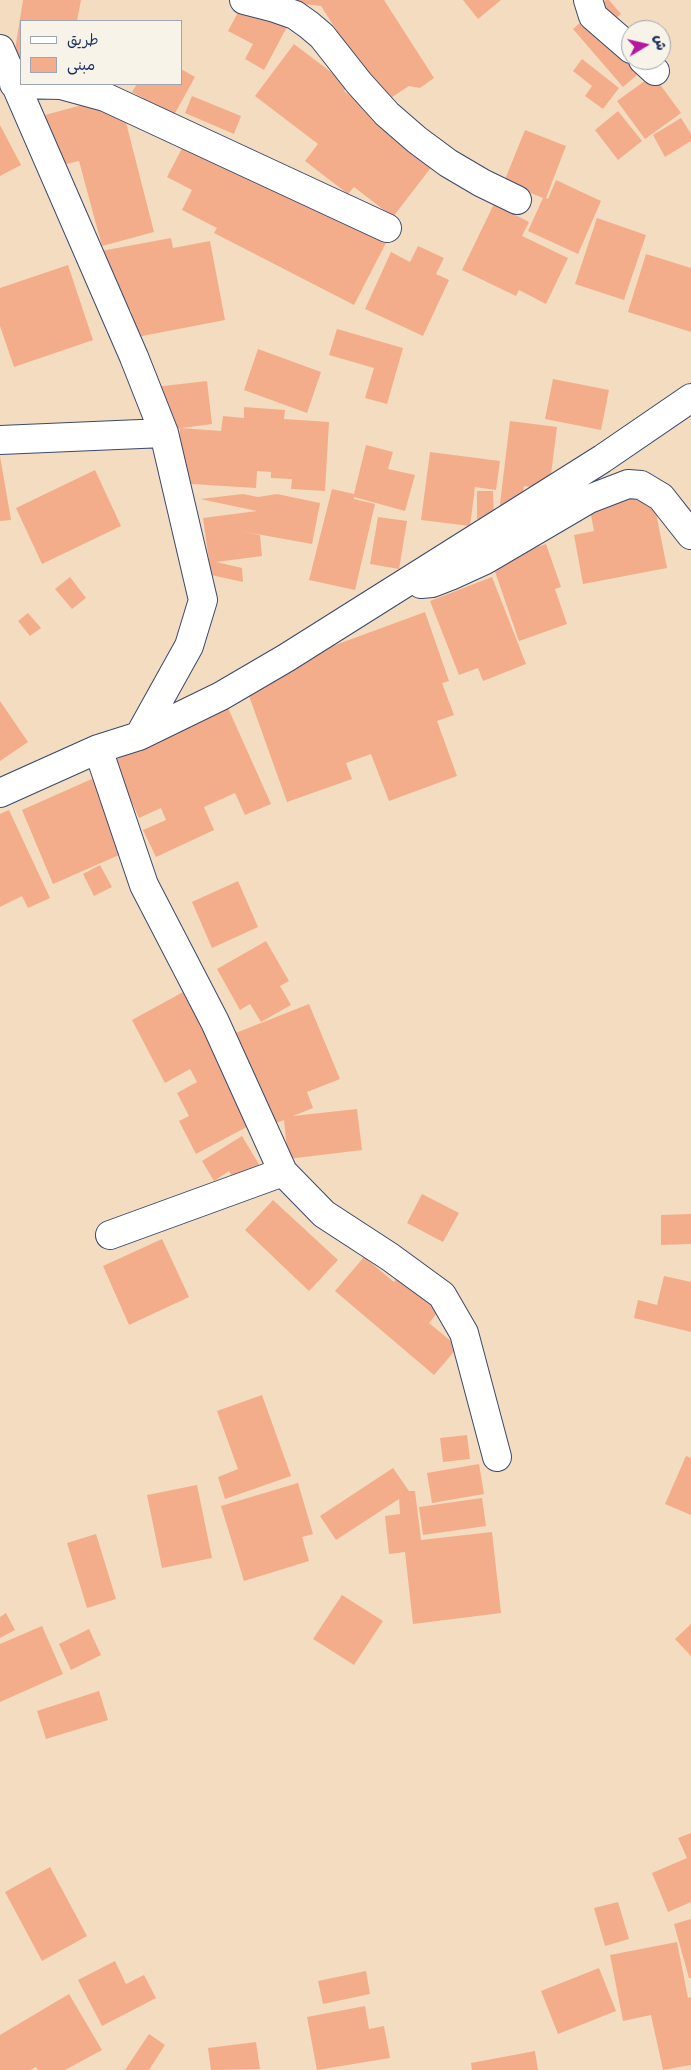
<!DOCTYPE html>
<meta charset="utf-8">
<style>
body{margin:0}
#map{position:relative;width:691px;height:2070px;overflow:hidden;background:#f3dcc0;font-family:Sriracha,"Playpen Sans Arabic",sans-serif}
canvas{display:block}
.legend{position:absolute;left:20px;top:20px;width:162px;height:65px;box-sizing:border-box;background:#f7f3e8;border:1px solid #9fa5b1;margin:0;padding:6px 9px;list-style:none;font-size:15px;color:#1b2f5e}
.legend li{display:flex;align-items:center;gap:10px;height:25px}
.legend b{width:25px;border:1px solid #9fa5b1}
.north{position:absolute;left:621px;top:20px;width:50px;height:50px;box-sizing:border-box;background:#f7f3e8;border:1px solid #9fa5b1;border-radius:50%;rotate:81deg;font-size:14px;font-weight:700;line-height:20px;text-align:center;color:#1b2f5e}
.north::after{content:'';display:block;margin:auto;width:18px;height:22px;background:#b5179e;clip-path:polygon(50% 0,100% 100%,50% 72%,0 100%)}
</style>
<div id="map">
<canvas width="691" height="2070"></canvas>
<ul class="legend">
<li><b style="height:6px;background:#fff"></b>طريق</li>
<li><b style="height:14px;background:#f4ad8a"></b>مبنى</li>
</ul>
<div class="north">ش</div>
</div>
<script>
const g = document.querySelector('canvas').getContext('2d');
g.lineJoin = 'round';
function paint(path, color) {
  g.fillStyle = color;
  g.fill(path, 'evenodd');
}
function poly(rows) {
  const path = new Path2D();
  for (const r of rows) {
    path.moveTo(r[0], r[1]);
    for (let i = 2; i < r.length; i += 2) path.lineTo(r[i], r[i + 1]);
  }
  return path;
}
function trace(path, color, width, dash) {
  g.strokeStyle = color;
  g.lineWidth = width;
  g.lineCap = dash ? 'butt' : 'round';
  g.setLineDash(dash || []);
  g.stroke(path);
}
paint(poly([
 [23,0,81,0,77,21,21,21,21,75,11,74],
 [270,0,384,0,434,78,420,88,409,86,383,103,321,6],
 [463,0,501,0,478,19],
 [606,0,609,0,621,14,615,19,653,61,623,87,573,29],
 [243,3,287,27,264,70,245,59,253,44,228,31],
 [294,44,348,85,344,91,436,161,393,217,354,187,348,194,305,161,318,144,255,96],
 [582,59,619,88,603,109,585,96,592,86,573,71],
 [181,69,195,77,174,115,132,92,137,84,181,84],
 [653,75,681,113,645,139,617,101],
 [119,95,154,232,102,246,79,161,58,166,45,115],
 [192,96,241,116,234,134,185,113],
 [618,111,642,141,618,160,595,130],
 [681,118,691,134,691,141,665,157,653,135],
 [0,125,21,165,0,176],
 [525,130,566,146,546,198,548,199,556,180,601,201,578,254,528,231,543,198,504,182],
 [190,133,388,239,354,305,214,233,217,228,182,210,192,190,167,177],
 [494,204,529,222,522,236,568,258,546,304,519,290,516,296,462,270],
 [597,218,646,235,624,300,575,284],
 [171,238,173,248,210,241,225,320,137,337,131,310,113,313,101,251],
 [418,246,444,258,436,274,449,280,423,336,365,309,391,252,410,262],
 [646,254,691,268,691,332,628,312],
 [68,265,93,340,14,367,0,326,0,288],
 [337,329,403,348,387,404,365,398,374,368,329,355],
 [258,349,321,372,307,413,244,390],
 [553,379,609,390,601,430,545,419],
 [207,381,212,424,160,431,155,387],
 [244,407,285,410,284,419,329,422,325,491,291,489,292,479,271,478,271,472,257,471,256,488,176,483,180,428,221,431,223,416,244,418],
 [510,421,557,427,549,490,524,486,519,522,498,520],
 [366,445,393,452,388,469,415,475,405,511,354,497,354,499,375,504,355,590,309,580,332,489,354,494],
 [430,452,500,461,496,490,475,487,470,526,421,520],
 [0,456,11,520,0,521],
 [95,470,121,526,42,564,16,508],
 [651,488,667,568,583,584,574,535,594,531,588,500],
 [477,491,493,491,494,519,477,519],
 [243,494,258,497,277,494,320,503,312,544,240,531,260,535,262,556,216,562,242,568,243,582,211,575,203,518,257,511,200,499],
 [378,517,407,521,399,569,370,564],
 [546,544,561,587,555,589,567,624,519,641,492,563],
 [70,577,86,598,72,609,55,589],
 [492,577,526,664,483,681,478,668,459,675,430,601],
 [425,612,449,681,442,683,454,715,437,721,457,776,389,801,371,754,346,763,352,779,287,802,243,679],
 [28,613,41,628,30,636,18,621],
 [0,701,28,742,0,761],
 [228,708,271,804,245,815,235,793,204,807,214,830,156,857,143,830,166,820,161,808,139,818,113,761],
 [94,778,126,852,53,884,22,810],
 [9,810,50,898,28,908,22,896,0,907,0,814],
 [100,865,112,887,94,896,83,874],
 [238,881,258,927,212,948,192,902],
 [266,941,289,981,280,986,291,1005,261,1022,250,1004,240,1010,217,969],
 [185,991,256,1122,196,1154,179,1121,189,1116,177,1093,197,1082,190,1069,165,1083,132,1020],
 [309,1004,340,1079,307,1092,313,1108,293,1116,357,1109,362,1150,288,1159,284,1120,266,1127,223,1038],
 [242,1136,264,1173,239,1188,229,1171,214,1181,202,1161],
 [422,1194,459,1213,443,1242,407,1223],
 [273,1200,338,1260,309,1291,245,1230],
 [691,1214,691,1244,661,1245,661,1215],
 [162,1239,189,1297,129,1325,103,1266],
 [364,1257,394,1282,403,1271,443,1306,429,1323,458,1347,434,1375,335,1291],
 [664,1276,691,1282,691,1332,634,1318,638,1300,657,1305],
 [262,1395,291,1476,225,1499,218,1477,238,1469,217,1411],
 [467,1435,470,1459,443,1462,440,1438],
 [686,1456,691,1458,691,1515,665,1504],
 [479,1464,484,1494,432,1503,427,1473],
 [393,1468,409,1491,415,1491,421,1540,492,1532,501,1613,413,1624,405,1552,389,1554,385,1516,400,1514,399,1499,336,1540,320,1516],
 [298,1483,313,1534,302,1537,309,1561,244,1581,221,1506],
 [197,1485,212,1558,162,1568,147,1495],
 [482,1498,486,1526,423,1535,419,1507],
 [96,1534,116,1599,87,1608,67,1543],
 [342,1595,383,1621,354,1665,313,1639],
 [6,1613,15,1630,0,1638,0,1617],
 [691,1624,691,1656,675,1639],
 [42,1626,63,1674,0,1702,0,1644],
 [89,1629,101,1655,71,1670,59,1644],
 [99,1691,108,1720,46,1739,37,1711],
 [691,1833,691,1902,668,1912,652,1873,687,1858,678,1838],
 [50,1867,87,1936,42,1961,5,1892],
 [618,1902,629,1939,605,1946,594,1908],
 [691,1919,691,1978,689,1978,674,1924],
 [677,1942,688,1998,691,1997,691,2065,663,2070,651,2015,623,2021,610,1955],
 [115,1961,126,1984,144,1975,156,1998,102,2026,78,1980],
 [599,1968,616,2011,558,2034,541,1991],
 [366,1971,370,1994,323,2004,318,1981],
 [69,1994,102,2050,65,2070,38,2070,36,2067,30,2070,0,2070,0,2035],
 [365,2006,369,2029,384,2026,390,2058,317,2070,307,2017],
 [149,2034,165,2045,149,2070,125,2070],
 [256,2042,260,2069,211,2070,208,2048],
 [535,2051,538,2070,472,2070,471,2063]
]), '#f4ad8a');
const street = poly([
 [244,0,275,8,295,15,309,25,322,36,359,83,387,114,417,140,448,163,482,183,517,200],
 [588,0,593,16,631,49],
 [0,49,134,357,164,433,203,600,189,646,139,736,98,749,0,793],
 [643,60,655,71],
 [14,84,61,85,105,97,387,228],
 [0,440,164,433],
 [421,584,432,583,450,576,485,560,589,499,628,484,641,485,661,497,691,535],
 [139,736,221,696,286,658,602,459,691,398],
 [98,749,144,885,215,1022,283,1172,324,1214,390,1257,442,1295,464,1333,497,1457],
 [110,1235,283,1172]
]);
trace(street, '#3b496d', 30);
trace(street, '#fff', 28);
</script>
